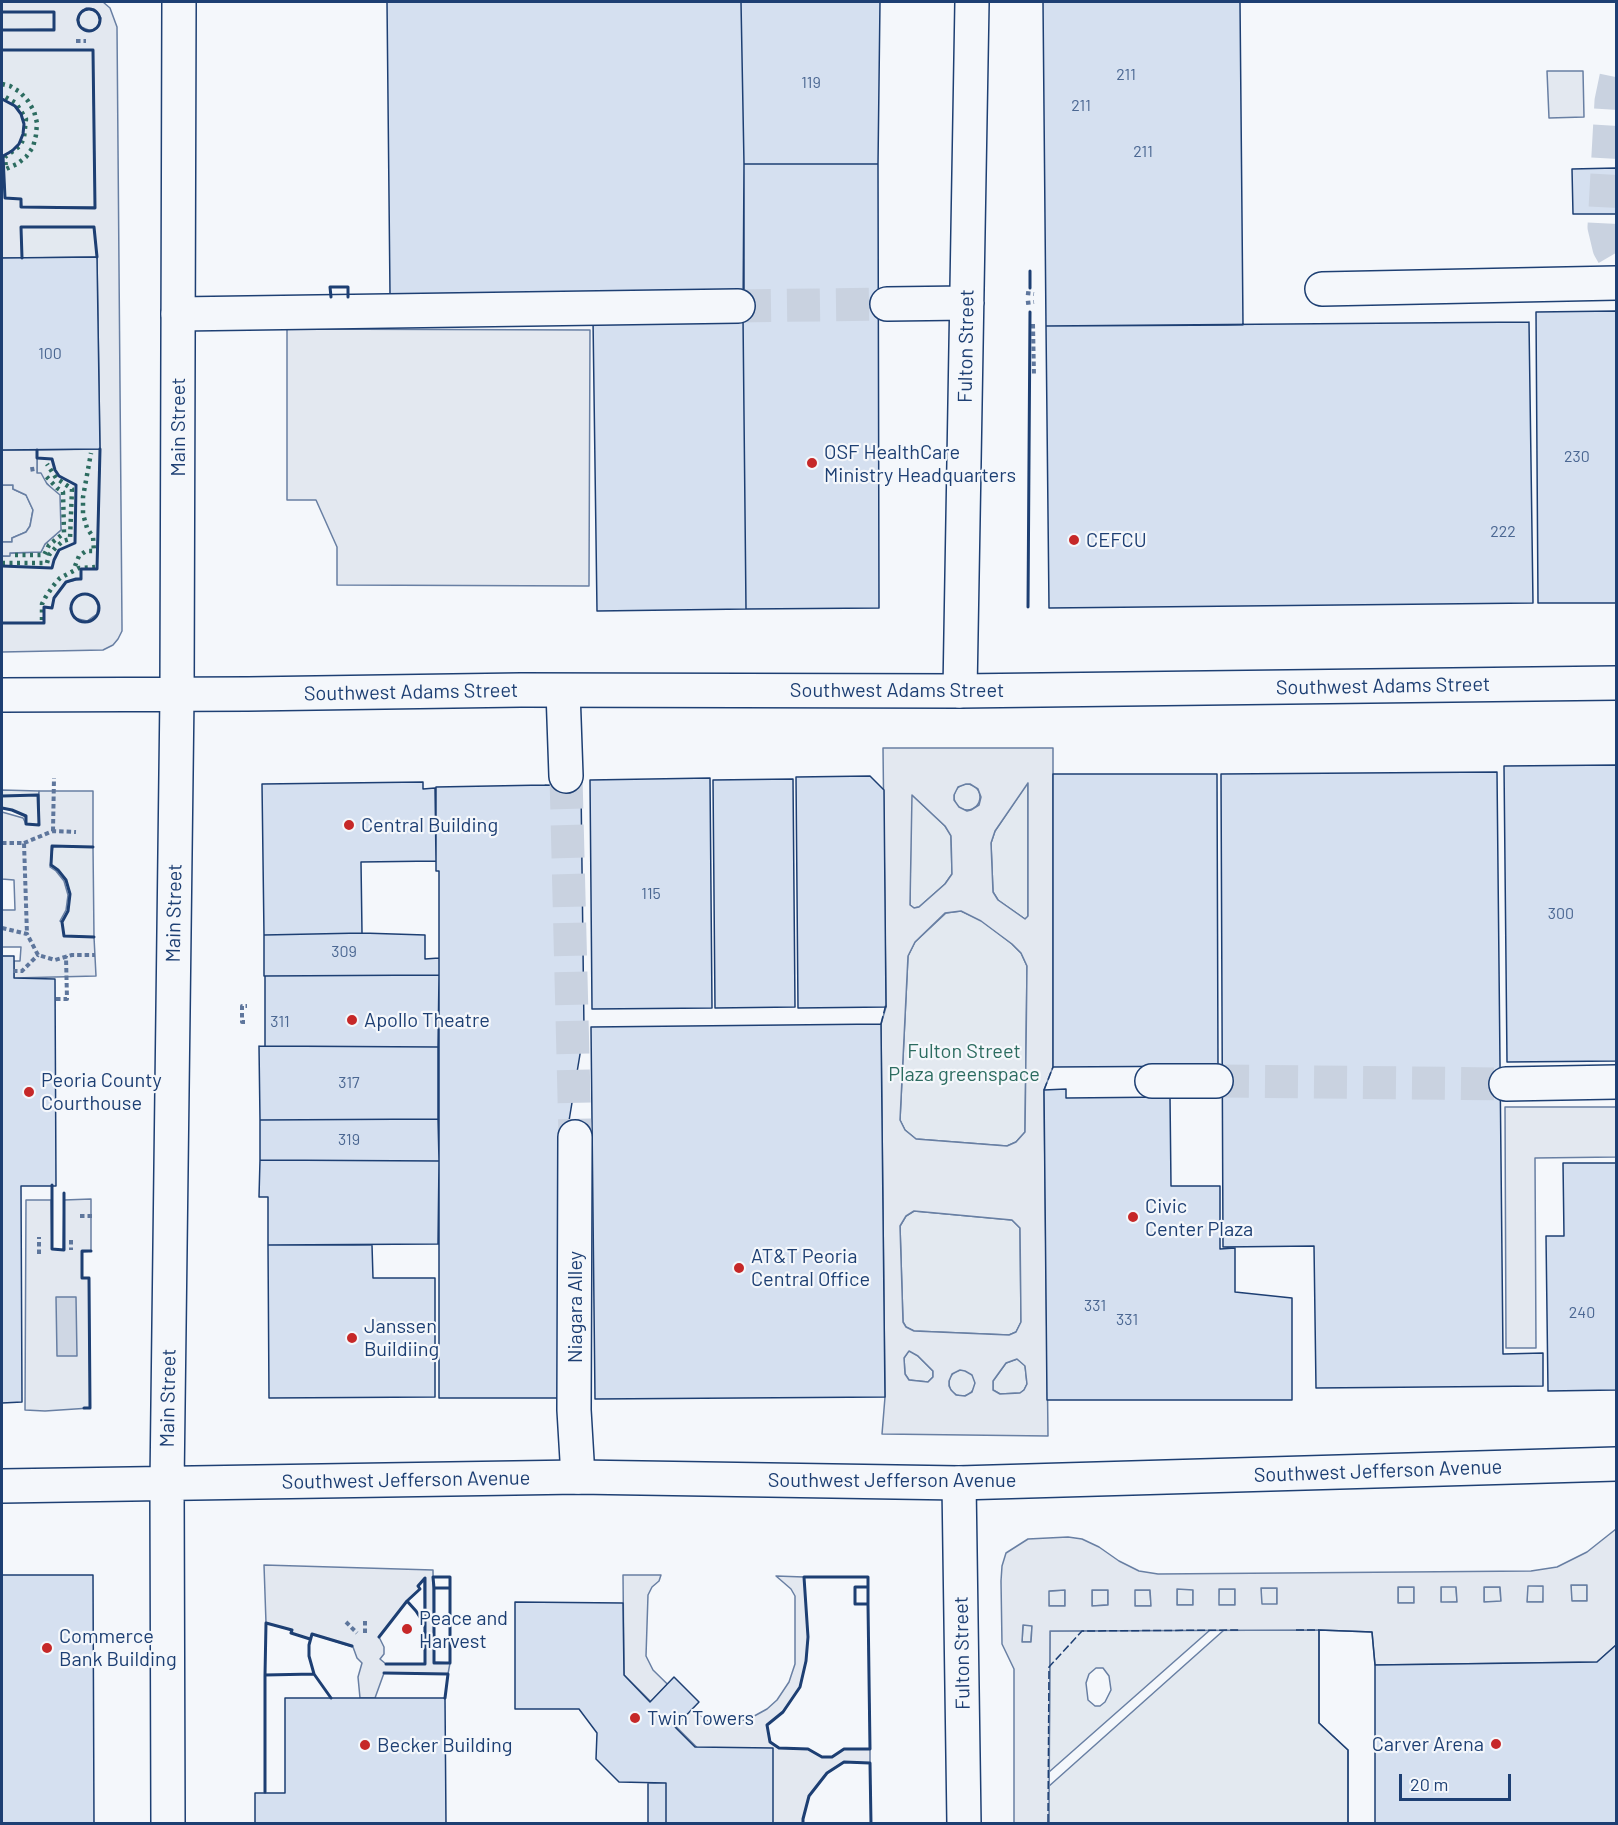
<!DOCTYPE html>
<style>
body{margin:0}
#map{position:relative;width:1618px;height:1825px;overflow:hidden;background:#f4f7fb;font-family:Barlow,sans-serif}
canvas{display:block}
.frame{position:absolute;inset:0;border:3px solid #1d3f73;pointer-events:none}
.scale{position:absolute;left:1399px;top:1774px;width:112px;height:27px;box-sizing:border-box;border:3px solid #1d3f73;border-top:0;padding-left:8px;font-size:18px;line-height:21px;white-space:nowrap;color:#1d3f73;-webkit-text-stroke:4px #f4f7fb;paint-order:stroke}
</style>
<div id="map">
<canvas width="1618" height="1825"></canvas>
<div class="frame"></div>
<div class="scale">20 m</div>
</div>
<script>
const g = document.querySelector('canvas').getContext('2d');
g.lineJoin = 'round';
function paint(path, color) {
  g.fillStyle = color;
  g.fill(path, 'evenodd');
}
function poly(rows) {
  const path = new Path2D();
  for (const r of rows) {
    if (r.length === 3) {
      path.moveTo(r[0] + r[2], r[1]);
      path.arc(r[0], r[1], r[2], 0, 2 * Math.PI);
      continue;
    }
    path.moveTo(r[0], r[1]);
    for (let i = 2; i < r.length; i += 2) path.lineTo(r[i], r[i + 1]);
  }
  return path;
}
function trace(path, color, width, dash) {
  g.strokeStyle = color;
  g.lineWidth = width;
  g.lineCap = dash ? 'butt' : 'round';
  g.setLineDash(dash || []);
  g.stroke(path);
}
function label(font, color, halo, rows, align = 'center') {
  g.font = font + ' Barlow,sans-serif';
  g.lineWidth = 4.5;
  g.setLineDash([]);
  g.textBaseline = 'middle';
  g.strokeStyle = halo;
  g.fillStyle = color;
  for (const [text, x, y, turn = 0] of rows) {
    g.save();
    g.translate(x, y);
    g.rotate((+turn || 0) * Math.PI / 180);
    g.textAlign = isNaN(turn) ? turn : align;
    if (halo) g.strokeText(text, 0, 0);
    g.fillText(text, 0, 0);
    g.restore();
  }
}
const green = poly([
 [89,20,11],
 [2,12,54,12,54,30,2,30,2,12],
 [2,50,93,50,95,208,21,207,5,198,3,156,12,151,6,100,2,99,2,50],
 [21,227,94,227,97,257,22,258,21,227],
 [100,449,97,569,81,579,52,608,44,623,2,623,2,556,9,556,10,553,41,552,45,544,61,530,54,491,37,473,37,450,100,449],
 [2,485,13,485,13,489,26,495,33,510,30,526,26,532,12,538,12,542,2,542,2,485],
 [85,608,14],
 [1028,782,1028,917,1025,919,998,900,993,892,991,843,995,831,1028,782],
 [967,797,13],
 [2,790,39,791,39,825,26,824,25,816,12,810,2,808,2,790],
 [911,794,945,826,951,835,952,874,945,884,919,907,914,908,910,905,911,794],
 [52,846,93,847,94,937,64,936,62,922,68,911,70,894,66,880,58,870,51,865,52,846],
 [961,911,981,920,1012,944,1021,953,1027,966,1025,1132,1016,1142,1007,1146,916,1139,905,1130,900,1120,908,956,915,942,946,913,961,911],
 [914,1211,1012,1220,1020,1228,1021,1322,1016,1332,1009,1335,914,1331,906,1327,903,1322,900,1226,906,1216,914,1211],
 [909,1350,918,1356,933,1371,933,1377,928,1382,909,1380,905,1374,904,1358,909,1350],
 [1017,1359,1025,1365,1027,1384,1024,1390,1020,1393,1000,1394,993,1390,993,1381,1006,1363,1017,1359],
 [962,1383,13],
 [1527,1585,1544,1586,1543,1602,1527,1602,1527,1585],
 [1571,1585,1587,1585,1587,1601,1571,1601,1571,1585],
 [1441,1586,1456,1586,1457,1602,1441,1603,1441,1586],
 [1398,1587,1414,1587,1414,1603,1398,1603,1398,1587],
 [1484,1587,1500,1587,1501,1602,1484,1602,1484,1587],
 [1261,1588,1277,1588,1277,1605,1261,1605,1261,1588],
 [1177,1589,1193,1589,1193,1605,1177,1605,1177,1589],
 [1219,1589,1235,1589,1235,1605,1218,1605,1219,1589],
 [1065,1590,1065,1606,1049,1606,1048,1591,1065,1590],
 [1092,1590,1108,1590,1108,1605,1092,1606,1092,1590],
 [1134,1590,1150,1590,1151,1606,1135,1606,1134,1590],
 [1023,1625,1032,1625,1031,1642,1022,1642,1023,1625],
 [1210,1630,1049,1772,1050,1631,1210,1630],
 [1096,1668,1103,1668,1109,1676,1111,1690,1105,1702,1100,1706,1095,1706,1088,1700,1086,1683,1089,1674,1096,1668],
 [1224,1630,1319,1630,1319,1723,1348,1750,1348,1823,1049,1823,1048,1787,1224,1630]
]);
paint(green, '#e3e9f0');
trace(green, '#687fa3', 1.5);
const parking = poly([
 [2,2,103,2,110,8,117,27,122,625,122,631,118,639,113,645,103,650,2,652,2,623,44,623,44,607,52,608,54,598,66,582,81,579,81,569,97,569,100,449,97,257,94,227,21,227,22,258,2,258,2,99,15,106,21,114,24,124,23,134,19,144,12,151,3,156,5,198,21,199,22,207,95,207,93,50,2,50,2,30,54,29,54,12,2,12,2,2],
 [86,8,94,9,101,18,97,28,91,31,81,27,77,20,80,13,86,8],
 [81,594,86,594,95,598,98,606,97,614,87,621,74,618,70,609,73,600,81,594],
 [1547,71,1583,71,1584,117,1549,118,1547,71],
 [287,329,590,330,589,586,337,585,337,547,316,500,287,500,287,329],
 [2,450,37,450,37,473,41,473,47,484,60,495,61,530,45,544,41,552,10,553,10,556,2,556,2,542,12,542,12,538,26,532,30,526,33,510,26,495,13,489,13,485,2,485,2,450],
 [883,748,1053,748,1053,1067,1044,1090,1048,1436,882,1434,885,1397,881,1024,886,1007,883,748],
 [1028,783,1028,916,1025,919,998,900,993,892,991,843,995,831,1028,783],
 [966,784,970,784,978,789,981,797,979,805,971,810,967,811,959,807,954,800,954,795,958,787,966,784],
 [912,795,945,826,951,836,952,874,945,884,919,907,914,908,910,905,912,795],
 [961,911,981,921,1012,944,1021,953,1027,966,1025,1132,1016,1142,1007,1146,916,1139,905,1130,900,1120,908,956,915,942,945,913,961,911],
 [914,1211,1012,1220,1020,1228,1021,1322,1016,1332,1009,1335,914,1331,906,1327,903,1322,900,1226,906,1216,914,1211],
 [909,1351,918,1356,933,1371,933,1377,928,1382,909,1380,905,1374,904,1358,909,1351],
 [1017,1359,1025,1366,1027,1384,1024,1390,1020,1393,1000,1394,993,1390,993,1381,1006,1363,1017,1359],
 [960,1370,965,1371,972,1375,975,1383,972,1392,965,1396,956,1395,951,1390,949,1386,949,1381,952,1374,960,1370],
 [39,791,93,791,93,847,53,846,50,867,56,871,64,881,68,895,66,910,60,921,62,922,64,936,94,937,96,976,14,978,14,961,20,961,21,947,2,947,2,910,15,910,14,880,2,879,2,812,23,818,26,824,39,825,39,791],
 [1505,1107,1616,1107,1616,1157,1535,1158,1536,1348,1506,1348,1505,1107],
 [91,1199,91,1251,82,1252,82,1278,89,1278,90,1408,45,1411,25,1410,26,1200,51,1200,52,1249,63,1250,64,1200,91,1199],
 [1616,1529,1616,1645,1597,1662,1375,1665,1372,1632,1319,1630,1050,1631,1049,1823,1014,1823,1014,1669,1002,1644,1001,1581,1002,1566,1006,1553,1028,1539,1068,1537,1082,1539,1099,1547,1119,1561,1139,1571,1158,1574,1531,1571,1557,1567,1587,1552,1616,1529],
 [1571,1585,1587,1585,1587,1601,1572,1601,1571,1585],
 [1528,1586,1543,1586,1543,1602,1527,1602,1528,1586],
 [1398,1587,1414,1587,1414,1603,1398,1603,1398,1587],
 [1441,1587,1456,1587,1457,1602,1441,1602,1441,1587],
 [1484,1587,1500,1587,1501,1601,1484,1602,1484,1587],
 [1261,1588,1277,1588,1277,1604,1262,1604,1261,1588],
 [1177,1589,1193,1590,1193,1605,1177,1605,1177,1589],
 [1219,1589,1235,1589,1235,1605,1219,1605,1219,1589],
 [1065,1590,1065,1606,1049,1606,1049,1591,1065,1590],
 [1092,1590,1108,1590,1108,1605,1092,1606,1092,1590],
 [1135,1590,1150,1590,1151,1606,1135,1606,1135,1590],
 [1023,1625,1032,1626,1031,1642,1022,1642,1023,1625],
 [264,1565,433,1570,434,1662,450,1663,448,1674,384,1673,375,1698,360,1698,358,1677,362,1663,357,1658,353,1647,312,1634,310,1639,291,1633,291,1630,266,1623,264,1565],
 [424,1579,425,1664,386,1664,380,1659,384,1654,384,1647,379,1637,407,1601,420,1589,418,1586,424,1579],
 [623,1575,661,1575,659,1581,652,1587,648,1595,646,1656,653,1670,699,1715,711,1723,747,1720,767,1709,777,1700,789,1682,795,1664,795,1596,791,1589,776,1576,804,1577,808,1637,806,1661,800,1687,783,1712,767,1725,770,1741,779,1748,808,1749,822,1757,832,1757,844,1749,870,1749,870,1763,844,1762,827,1773,809,1796,803,1819,803,1823,773,1823,624,1675,623,1575]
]);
paint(parking, '#e3e8f0');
trace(parking, '#687fa3', 1.5);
const water = poly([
 [56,1297,76,1297,77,1356,57,1356,56,1297]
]);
paint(water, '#cfd7e4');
trace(water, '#687fa3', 1.5);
const building = poly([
 [387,2,741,2,744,164,744,292,390,294,387,2],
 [741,2,880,2,878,164,744,164,741,2],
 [1043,2,1240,2,1243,325,1046,326,1043,2],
 [744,164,878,164,879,608,746,609,743,317,744,164],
 [1616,168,1616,214,1573,214,1572,169,1616,168],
 [97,257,100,449,2,450,2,258,97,257],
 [1616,311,1616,603,1538,603,1536,312,1616,311],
 [743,317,746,609,597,611,593,319,743,317],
 [1529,322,1533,603,1049,608,1046,326,1529,322],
 [1616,765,1616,1061,1507,1062,1504,766,1616,765],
 [1497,772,1503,1354,1543,1353,1543,1386,1316,1388,1314,1246,1223,1247,1221,774,1497,772],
 [1053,774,1217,774,1218,1066,1053,1067,1053,774],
 [870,776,884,790,886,1007,798,1008,796,777,870,776],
 [710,778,712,1008,592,1009,590,780,710,778],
 [793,779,795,1007,715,1008,713,780,793,779],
 [423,782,423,789,435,788,436,861,361,862,362,933,264,935,262,784,423,782],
 [545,785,581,786,584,1030,564,1151,563,1398,439,1398,439,871,436,871,436,787,545,785],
 [362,933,425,935,425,959,439,958,439,975,264,976,264,935,362,933],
 [2,956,14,956,14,978,55,979,56,1186,21,1186,22,1402,2,1403,2,956],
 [439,975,438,1047,265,1046,265,976,439,975],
 [881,1024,885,1397,595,1399,591,1027,881,1024],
 [259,1046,438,1047,438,1119,260,1120,259,1046],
 [1066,1089,1066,1098,1170,1097,1171,1186,1220,1186,1220,1249,1235,1248,1235,1292,1292,1298,1292,1400,1047,1400,1044,1090,1066,1089],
 [438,1119,439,1161,260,1160,260,1120,438,1119],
 [260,1160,439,1161,438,1244,268,1245,268,1197,259,1197,260,1160],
 [1563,1163,1616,1163,1616,1390,1548,1391,1546,1236,1564,1236,1563,1163],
 [268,1245,372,1245,373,1278,435,1278,435,1397,269,1398,268,1245],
 [2,1575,93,1575,94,1824,2,1824,2,1575],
 [515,1602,623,1603,624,1675,650,1702,674,1677,699,1702,675,1727,695,1747,773,1748,773,1824,666,1824,666,1783,619,1782,596,1759,597,1733,579,1709,515,1709,515,1602],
 [1319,1630,1372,1632,1375,1665,1597,1662,1616,1645,1616,1824,1348,1824,1348,1750,1319,1723,1319,1630],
 [1319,1630,1372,1632,1375,1665,1375,1824,1348,1824,1348,1750,1319,1723,1319,1630],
 [285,1698,445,1698,446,1824,255,1824,255,1793,285,1793,285,1698],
 [648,1783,666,1783,666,1824,648,1824,648,1783]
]);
paint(building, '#d5e0f0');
trace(building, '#1d3f73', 1.5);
trace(poly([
 [1616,77,1611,101,1604,227,1609,248,1616,260],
 [738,306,887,304],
 [566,776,575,1137],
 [1216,1081,1506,1084]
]), '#c9d2e0', 33, [33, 16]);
const minor = poly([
 [1322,289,1616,283],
 [887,304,967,303],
 [178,314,738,306],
 [563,691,566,776],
 [960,691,972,2],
 [1152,1081,1216,1081],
 [1506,1084,1616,1082],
 [575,1137,574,1410,578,1477],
 [959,1483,964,1824]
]);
const major = poly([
 [2,695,248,694,521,690,960,691,1616,683],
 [2,1486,578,1477,959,1483,1616,1464],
 [168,1824,167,1484,177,695,179,2]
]);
trace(minor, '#1d3f73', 36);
trace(major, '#1d3f73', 36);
trace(poly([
 [76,41,86,41],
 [1026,293,1034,294],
 [1026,303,1034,302],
 [1033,324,1034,376],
 [32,467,33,473],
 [53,831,54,778],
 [2,843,24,843,27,934],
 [24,843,53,831,76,832],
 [2,928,27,934,38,955,55,960,72,955,95,955],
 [13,971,22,971,38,955],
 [56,999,67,999,66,956],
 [245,1022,242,1022,242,1006,247,1006],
 [80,1216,92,1216],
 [71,1240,71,1250],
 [39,1254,39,1237],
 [346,1622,357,1633],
 [365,1633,365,1619]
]), '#5e769c', 4, [4.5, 3]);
trace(minor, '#f4f7fb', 33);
trace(major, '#f4f7fb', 33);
trace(poly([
 [2,84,10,86,20,92,28,101,34,111,37,123,36,135,33,147,26,157,17,164,6,169,5,157,20,146,24,138,26,119,16,103,2,95],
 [15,555,44,555,49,545,64,533,63,492,57,488,45,475],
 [2,563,47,563,49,555,56,547,63,541,70,539,72,489,56,478,47,464],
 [75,566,79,556,86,551,94,551,93,537,87,528,83,514,83,497,91,453],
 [42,620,42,604,45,598,53,586,60,578,79,568,95,567]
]), '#2c6c60', 4.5, [3, 4.5]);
trace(poly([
 [881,1024,886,1004],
 [1044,1090,1053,1067],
 [868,1604,870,1749],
 [1296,1630,1319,1630],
 [870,1763,871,1824],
 [1048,1822,1049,1667,1082,1631,1241,1630]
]), '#1d3f73', 1.5, [8, 3]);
trace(poly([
 [89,20,11],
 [2,12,54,12,54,30,2,30],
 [2,50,93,50,95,208,21,207,21,199,5,198,3,156,12,151,19,144,23,134,24,124,21,114,15,106,2,99],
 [22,258,21,227,94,227,97,257],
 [1030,288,1030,271],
 [331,297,330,287,348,287,348,297],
 [2,566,52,568,54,560,59,550,75,543,76,485,59,476,55,470,52,459,37,458,37,450],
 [85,608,14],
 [1028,607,1030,312],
 [2,623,44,623,44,607,52,608,54,598,66,582,76,579,81,579,81,569,97,569,100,449],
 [2,796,38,795,39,825,26,824,26,816,12,810,2,808],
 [93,847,52,846,51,865,58,870,66,880,70,894,68,911,62,922,64,936,94,937],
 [52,1185,52,1249,64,1250,64,1193],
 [84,1408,90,1408,89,1278,82,1278,82,1251,91,1251],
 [804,1577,868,1577,868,1587,855,1587,855,1604,868,1604,870,1749,844,1749,832,1757,822,1757,808,1749,779,1748,770,1742,767,1725,783,1712,800,1687,806,1661,808,1637,804,1577],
 [868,1587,868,1604],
 [434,1588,450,1588,450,1663,434,1663,434,1588],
 [434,1588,433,1577,450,1577,450,1588],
 [407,1601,420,1589,418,1586,425,1578,425,1625],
 [379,1637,407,1601,416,1611,425,1625,425,1664,386,1664],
 [384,1673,448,1674,445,1698],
 [314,1674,309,1656,309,1645,312,1634,352,1646],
 [265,1675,266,1623,292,1630,291,1633,310,1639],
 [265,1792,265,1675,314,1674,331,1698],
 [803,1824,803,1819,809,1796,827,1773,844,1762,870,1763,871,1824]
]), '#1d3f73', 3);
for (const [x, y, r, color] of [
 [812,463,6,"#c62828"],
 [1074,540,6,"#c62828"],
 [349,825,6,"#c62828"],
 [352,1020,6,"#c62828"],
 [29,1092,6,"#c62828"],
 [1133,1217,6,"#c62828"],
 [739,1268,6,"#c62828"],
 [352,1338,6,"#c62828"],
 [407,1629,6,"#c62828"],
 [47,1648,6,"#c62828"],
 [635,1718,6,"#c62828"],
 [1496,1744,6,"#c62828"],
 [365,1745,6,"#c62828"]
]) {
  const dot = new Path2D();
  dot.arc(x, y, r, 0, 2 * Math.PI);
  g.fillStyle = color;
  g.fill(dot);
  trace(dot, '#f4f7fb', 2);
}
label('16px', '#4b6792', null, [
 ["211",1126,75],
 ["119",811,83],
 ["211",1081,106],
 ["211",1143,152],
 ["100",50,354],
 ["230",1577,457],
 ["222",1503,532],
 ["115",651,894],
 ["300",1561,914],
 ["309",344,952],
 ["311",280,1022],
 ["317",349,1083],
 ["319",349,1140],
 ["331",1095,1306],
 ["240",1582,1313],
 ["331",1127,1320]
]);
label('20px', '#1d3f73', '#f4f7fb', [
 ["Fulton Street",966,346,-89],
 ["Main Street",178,427,-90],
 ["Southwest Adams Street",1383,686,-1],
 ["Southwest Adams Street",897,690],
 ["Southwest Adams Street",411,692,-1],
 ["Main Street",174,913,-89],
 ["Niagara Alley",575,1307,-90],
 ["Main Street",168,1398,-89],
 ["Southwest Jefferson Avenue",1378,1471,-2],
 ["Southwest Jefferson Avenue",406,1480,-1],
 ["Southwest Jefferson Avenue",892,1480],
 ["Fulton Street",962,1653,-91]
]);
label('20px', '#1d3f73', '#f4f7fb', [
 ["OSF HealthCare",824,452],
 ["Ministry Headquarters",824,475],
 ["CEFCU",1086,540],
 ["Central Building",361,825],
 ["Apollo Theatre",364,1020],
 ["Peoria County",41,1080],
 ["Courthouse",41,1103],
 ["Civic",1145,1206],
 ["Center Plaza",1145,1229],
 ["AT&T Peoria",751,1256],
 ["Central Office",751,1279],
 ["Janssen",364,1326],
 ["Buildiing",364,1349],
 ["Peace and",419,1618],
 ["Harvest",419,1641],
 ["Commerce",59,1636],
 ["Bank Building",59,1659],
 ["Twin Towers",647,1718],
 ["Carver Arena",1484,1744,"right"],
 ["Becker Building",377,1745]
], 'left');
label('20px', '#2c6c60', '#f4f7fb', [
 ["Fulton Street",964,1051],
 ["Plaza greenspace",964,1074]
]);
</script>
